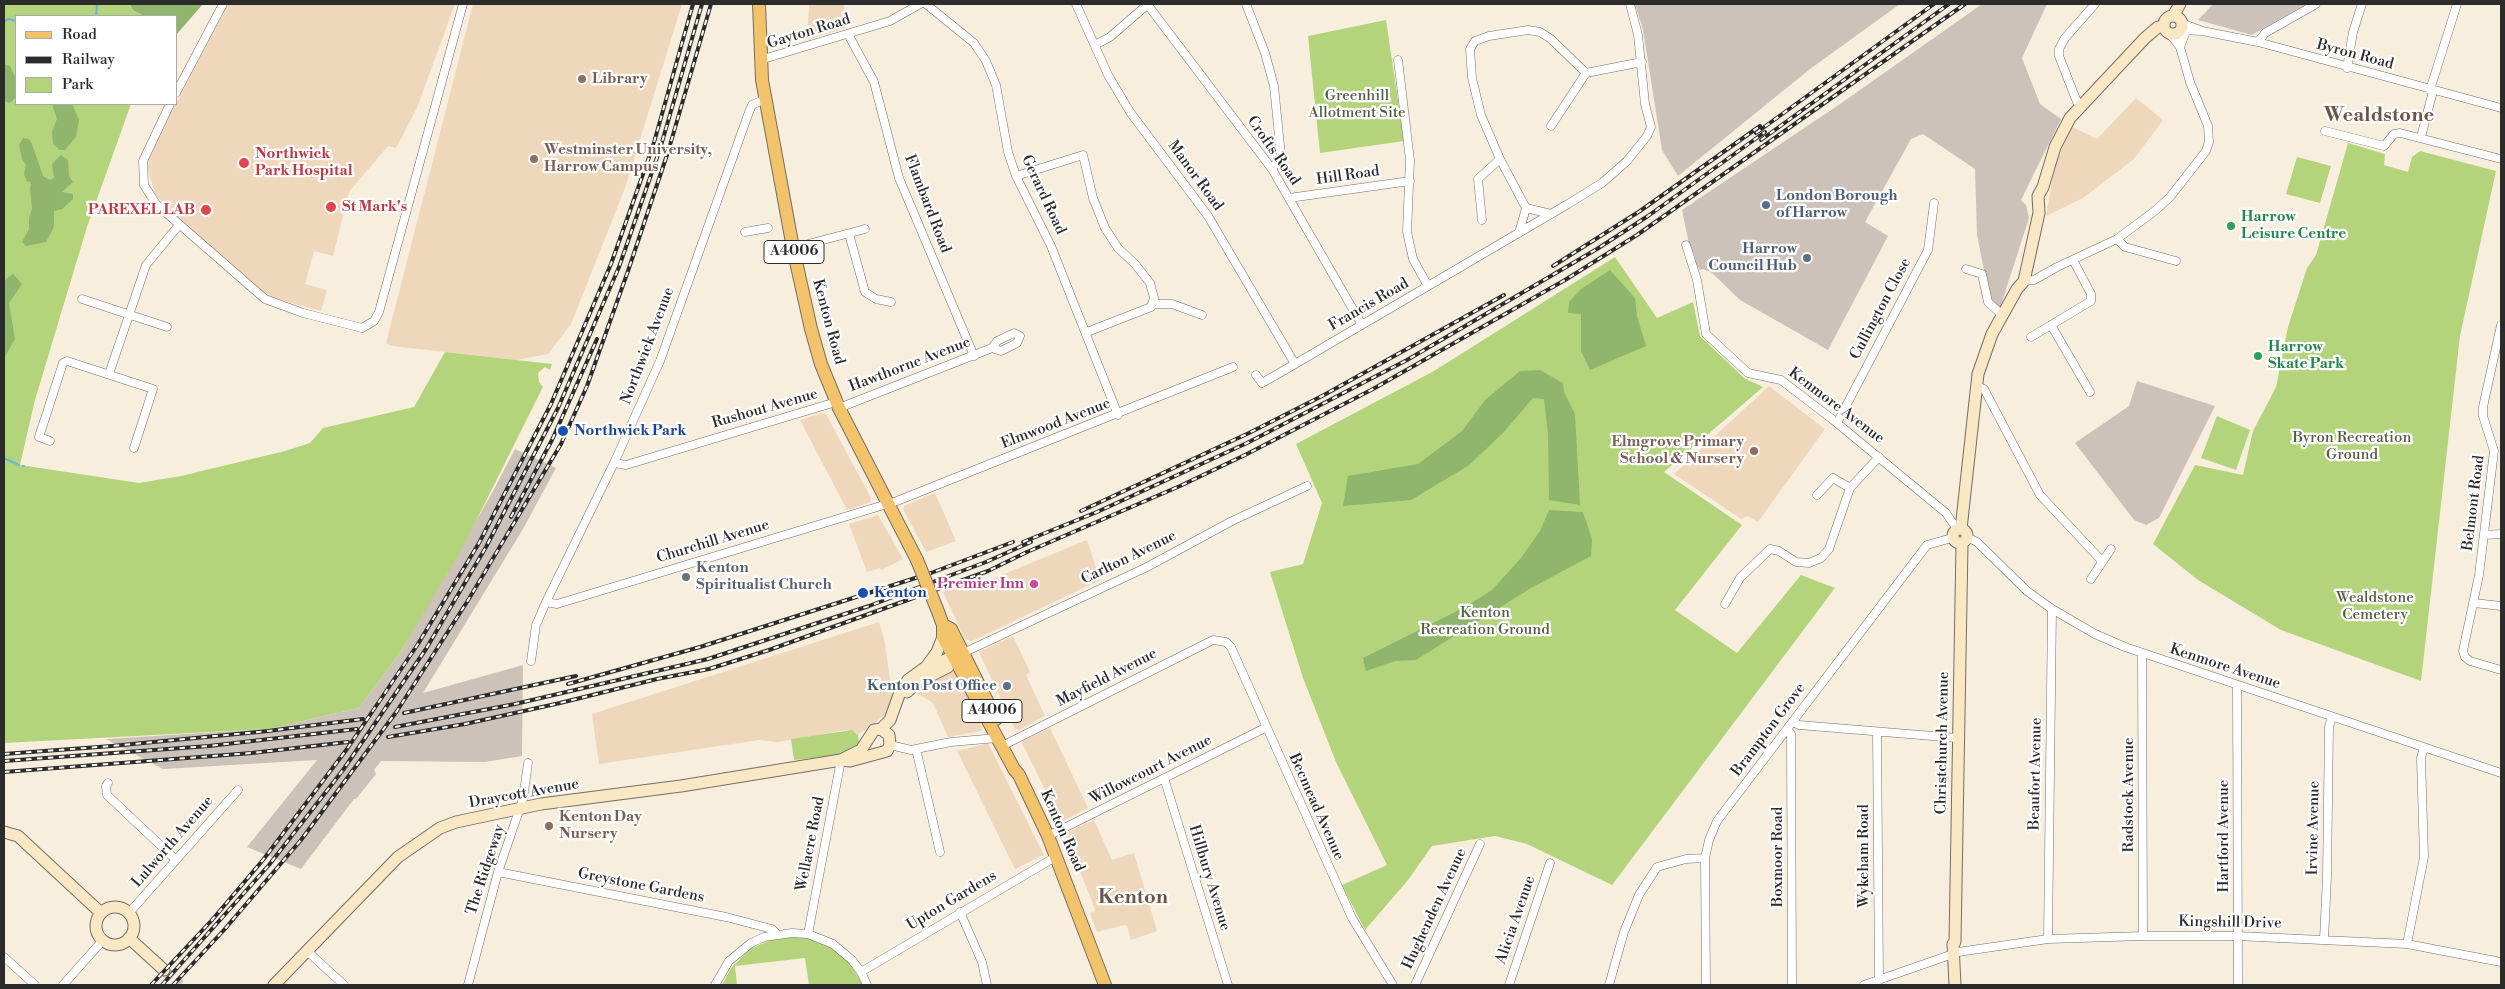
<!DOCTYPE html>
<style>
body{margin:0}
#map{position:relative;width:2505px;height:989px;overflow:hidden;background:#f8eede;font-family:"Libre Bodoni",serif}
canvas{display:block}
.frame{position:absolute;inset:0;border:5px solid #2b2b2b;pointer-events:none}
.legend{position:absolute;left:15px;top:15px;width:162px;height:90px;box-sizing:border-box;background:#fff;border:1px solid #aaa;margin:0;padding:6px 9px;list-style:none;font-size:15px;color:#2b2b2b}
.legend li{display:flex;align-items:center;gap:10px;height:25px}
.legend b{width:25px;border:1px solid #aaa}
</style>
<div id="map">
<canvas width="2505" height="989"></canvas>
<div class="frame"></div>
<ul class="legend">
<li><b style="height:6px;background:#f2c36a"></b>Road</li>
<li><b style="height:6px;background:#2b2b2b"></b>Railway</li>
<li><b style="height:14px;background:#b4d47c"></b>Park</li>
</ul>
</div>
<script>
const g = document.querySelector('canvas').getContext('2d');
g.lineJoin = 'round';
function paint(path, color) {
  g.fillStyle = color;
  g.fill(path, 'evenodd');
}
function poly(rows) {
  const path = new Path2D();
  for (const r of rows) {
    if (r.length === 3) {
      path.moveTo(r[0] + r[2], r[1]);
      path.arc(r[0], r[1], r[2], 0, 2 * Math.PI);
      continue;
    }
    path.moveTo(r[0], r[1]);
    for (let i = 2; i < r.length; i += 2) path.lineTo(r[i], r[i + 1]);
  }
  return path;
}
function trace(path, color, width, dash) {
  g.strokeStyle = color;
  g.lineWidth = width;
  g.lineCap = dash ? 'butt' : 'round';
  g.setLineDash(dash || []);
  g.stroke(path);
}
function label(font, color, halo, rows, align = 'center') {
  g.font = font + ' "Libre Bodoni",serif';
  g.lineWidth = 4.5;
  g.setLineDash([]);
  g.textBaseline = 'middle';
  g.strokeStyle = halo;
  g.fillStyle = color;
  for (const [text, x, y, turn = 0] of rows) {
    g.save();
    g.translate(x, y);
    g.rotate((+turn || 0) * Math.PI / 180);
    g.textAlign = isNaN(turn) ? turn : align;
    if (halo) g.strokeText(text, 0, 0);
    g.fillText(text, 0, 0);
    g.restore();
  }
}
paint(poly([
 [228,4,455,4,417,108,396,148,388,146,349,192,333,256,314,251,305,284,327,290,321,311,267,296,186,227,155,194,148,170,149,155],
 [473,4,682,4,625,188,571,324,548,354,517,360,392,346,386,343],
 [809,4,844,4,845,28,807,40],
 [2136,98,2163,120,2134,159,2083,198,2046,216,2055,165,2072,127,2097,139],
 [1769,386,1825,429,1758,522,1748,516,1741,519,1674,474],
 [821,413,826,414,870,496,871,502,847,510,800,420],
 [935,493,956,541,926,552,903,509,904,506],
 [878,515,903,559,881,570,880,568,867,572,849,524],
 [1087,540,1100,580,972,641,965,639,943,592,961,585,965,590],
 [879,622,885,643,892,696,886,714,858,735,856,732,846,730,778,742,759,740,599,764,592,714],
 [1013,636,1030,672,1026,675,1045,716,1019,730,1015,729,979,652],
 [952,671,956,673,964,689,982,728,981,731,948,737,933,703,915,692,921,685],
 [1050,728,1088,808,1061,822,1022,743,1022,741],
 [988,743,1044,855,1015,869,957,751],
 [1094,820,1112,860,1134,853,1157,931,1131,940,1127,926,1124,925,1097,932,1090,913,1095,911,1093,904,1066,836,1066,833]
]), '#eed7bb');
paint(poly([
 [1635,4,1900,4,1810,69,1678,176,1662,150,1643,30],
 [1982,4,2047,4,2022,58,2040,104,2061,119,2021,200,2026,205,2029,218,2000,308,1990,300,1977,235,1975,169,1923,134,1911,139,1865,222,1888,236,1828,350,1740,300,1711,272,1703,269,1700,270,1692,258,1682,210,1840,104],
 [2213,4,2306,4,2252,35,2198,20],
 [2137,381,2215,406,2159,518,2146,525,2134,520,2075,443,2129,406],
 [515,449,556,468,523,529,423,693,523,665,522,756,485,762,381,761,374,770,376,774,356,799,354,799,301,869,247,847,317,760,163,769,106,739,268,729,359,708,402,650,492,493]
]), '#ccc2b9');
paint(poly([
 [4,4,130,4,133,10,144,16,16,16,16,104,131,104,87,227,35,400,20,465,139,483,181,476,285,451,310,443,323,428,414,407,445,352,552,364,550,370,545,367,538,373,539,382,543,387,464,545,402,650,359,708,268,729,4,743],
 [1386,20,1404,141,1320,153,1308,36],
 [2348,143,2385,154,2384,165,2408,172,2412,157,2420,151,2496,171,2460,336,2421,681,2281,630,2198,580,2153,544,2195,465,2243,475,2253,431,2276,387,2288,327,2307,268,2316,255],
 [2297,157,2331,166,2320,203,2286,194],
 [1615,257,1657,318,1693,302,1700,336,1744,378,1763,387,1664,472,1742,525,1675,610,1737,653,1801,575,1835,588,1612,885,1527,844,1495,836,1432,846,1408,880,1365,930,1342,885,1387,865,1336,762,1303,678,1270,572,1303,564,1322,503,1296,444,1434,371],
 [2217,416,2250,430,2236,470,2201,458],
 [852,730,858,735,859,743,852,750,834,756,794,760,791,739],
 [785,937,804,937,833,948,846,958,863,985,809,985,805,958,735,966,737,985,722,985,731,968,750,949,772,939]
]), '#b4d47c');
paint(poly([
 [130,4,203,4,176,35,176,16,144,16,133,10],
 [4,64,10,66,16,79,16,97,10,103,4,101],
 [52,104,72,104,79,120,76,137,65,150,60,150,53,144,52,131,57,119],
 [23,138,29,139,32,144,43,176,50,180,54,178,52,164,61,155,68,160,69,176,73,182,62,192,73,194,73,199,62,209,54,211,54,227,46,242,26,246,22,242,29,229,29,218,32,209,30,188,31,184,30,181,27,182,24,174,26,165,22,159,19,145],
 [1610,270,1635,298,1637,316,1646,346,1590,370,1581,351,1581,314,1568,313,1569,302,1581,289],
 [13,274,22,284,9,303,15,339,4,358,4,284,6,279],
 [1540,370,1563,383,1564,392,1575,414,1580,505,1549,500,1548,434,1544,399,1533,398,1503,433,1468,466,1411,500,1343,506,1348,476,1418,464,1462,431,1485,400,1520,371],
 [1549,510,1583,512,1592,539,1591,556,1531,588,1416,660,1395,661,1366,671,1363,658,1463,608,1492,590,1521,558,1540,531]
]), '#8fb66c');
trace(poly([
 [96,16,97,4],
 [4,21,9,19,16,21],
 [4,458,19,465],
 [23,466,24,466]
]), '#6ab4e2', 2);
trace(poly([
 [164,970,180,985]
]), '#cfc7ba', 11, [11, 5.5]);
const street = poly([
 [926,4,974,43,986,61,996,85,1008,152,1016,176,1051,246,1118,415],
 [1076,4,1108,75,1130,112,1208,216,1295,364],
 [1147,4,1272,169,1362,325],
 [1246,4,1265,53,1274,86,1281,156,1272,169],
 [2181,23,2200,30],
 [2180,30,2202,31,2258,42,2501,108],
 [848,34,874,82,899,178,974,356],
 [2170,34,2180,47],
 [2258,42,2265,33,2316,4],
 [1095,45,1110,37,1147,5],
 [760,60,890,21,920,4],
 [1398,60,1410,160,1407,232,1413,259,1428,286],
 [2347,68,2353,32,2362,4],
 [2430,90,2457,4],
 [176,93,223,4],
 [170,104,143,161,144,185,156,204,265,299,303,313,362,328,374,321,379,312,463,4],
 [2079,107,2059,56,2059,49,2065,38,2095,4],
 [1551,126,1586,73],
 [2325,131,2384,146,2394,134,2400,133,2501,159],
 [2421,137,2433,91],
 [1016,176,1083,155,1093,198,1105,228,1118,248,1135,264,1150,283,1154,298,1151,307,1087,332],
 [1289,198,1410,181],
 [1551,214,1526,208,1500,159,1481,115,1472,78,1470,49,1475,41,1489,36,1528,30,1540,32,1551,39,1586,73,1642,62],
 [1482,220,1478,179,1500,159],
 [745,232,768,228],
 [1519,233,1526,208],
 [849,234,865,292,876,299,891,302],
 [2117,239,2125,247,2176,261],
 [1686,245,1697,280,1706,334,1748,373,1781,380,1832,419,1946,513,1957,529],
 [793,248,865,229],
 [1966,269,1982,274,1988,302,2002,315],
 [2024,281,2034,280,2057,267,2117,239,2156,210,2170,197,2206,151,2209,142,2208,126,2190,82,2180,47,2186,31],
 [82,299,167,327],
 [1153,304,1172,304,1202,315],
 [2051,325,2090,392],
 [2501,325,2483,407,2483,416,2494,451,2479,575,2463,651,2465,657,2470,661,2501,670],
 [2031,337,2091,301,2091,294,2073,260],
 [109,374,146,265,179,225],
 [1256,375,1262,383,1295,364,1568,204,1602,183,1627,161,1647,136,1651,127,1645,104,1638,35,1630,4],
 [1976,386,1984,389,2040,495,2102,561],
 [839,408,992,348,997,341,1014,333,1020,336,1017,343,1001,351,992,348],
 [1837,423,1928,250,1934,203],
 [50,441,39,437,63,363,67,361,153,389,134,448],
 [614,463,626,465,836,402],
 [1817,495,1833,478,1850,488],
 [2484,535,2501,534],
 [1967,537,1977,542,2027,591,2052,609,2095,634,2125,647,2501,773],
 [2091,579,2111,549],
 [546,602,557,604,897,501,1233,367],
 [2474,603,2501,606],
 [1725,604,1740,578,1770,549,1779,551,1796,562,1809,563,1821,558,1829,549,1850,488,1879,457],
 [963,653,1147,567,1232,521,1307,486],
 [2142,654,2143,936],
 [531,661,536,625,546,602,614,463,660,361,749,112,752,105,765,99],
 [2237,686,2238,985],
 [1793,722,1799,725,1957,738],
 [1787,729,1791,734,1792,985],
 [1877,732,1879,980],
 [1008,743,1213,640,1226,642,1231,647,1352,918,1393,985],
 [890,745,911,750,951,742,997,738],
 [916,749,940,852],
 [1164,778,1228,985],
 [108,783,106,786,107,795,176,860],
 [1048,836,1265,728],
 [498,872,726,917,772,929,777,934],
 [960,912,982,962,987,985],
 [129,913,238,790],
 [808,934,841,760],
 [2048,939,2052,609],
 [2324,939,2327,877,2329,727,2332,717],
 [2407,944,2424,857,2421,758,2424,747],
 [307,951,344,985],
 [1958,952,2048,939,2143,936,2237,936,2407,944,2501,962],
 [4,957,35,985],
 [861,972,1057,856],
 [63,985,103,940],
 [468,985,498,872,523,799,528,763],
 [715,985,729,961,751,943,764,937,792,933,808,934,833,944,852,960,861,972,867,985],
 [1415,985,1480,844],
 [1509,985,1550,863],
 [1609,985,1624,932,1639,895,1657,867,1686,859,1705,858],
 [1706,985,1705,858,1709,840,1717,821,1927,545,1952,538],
 [1864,985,1953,954]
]);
const secondary = poly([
 [2173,16,2180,4],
 [2173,25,9],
 [1960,536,7],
 [1961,529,1978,374,1992,334,2017,289,2024,281,2039,213,2038,196,2043,187,2055,147,2070,118,2145,38,2158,27,2164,27],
 [926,667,937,652,943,637],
 [907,692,918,682,948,667],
 [881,729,890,720,900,692,908,680,926,667,936,665,961,652],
 [4,832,18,836,101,913],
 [115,926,19],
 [129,938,164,970],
 [274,985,398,857,440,828,456,822,541,804,681,786,841,760,850,761,887,751,890,745,889,735,881,729,874,730,861,750,841,760],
 [1955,985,1953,944,1955,942,1962,544]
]);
const primary = poly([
 [759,4,762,80,793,248,811,329,821,364,839,408,917,560],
 [937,609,943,625,943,637,1014,769,1019,775,1048,836,1105,985],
 [943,625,951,629,996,719]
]);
trace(street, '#736f6a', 9);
trace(secondary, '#736f6a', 13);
trace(primary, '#736f6a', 14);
trace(street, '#fff', 8);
trace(secondary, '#fae7c3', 11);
trace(primary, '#f2c36a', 12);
const rail = poly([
 [1756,133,1934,4],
 [1761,140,1949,4],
 [1553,266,1640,211,1760,126],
 [1081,511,1249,433,1324,395,1504,295],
 [511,517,552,440,597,339],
 [1023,542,1097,512,1247,443,1407,360,1597,249,1648,216,1765,132],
 [568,684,700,647,931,573,1013,542],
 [404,713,576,676],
 [395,727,515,704,708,659,869,606,986,562,1031,542],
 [388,737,465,724,560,703,657,679,709,669,769,650,988,571,1027,552,1180,486,1245,455,1373,389,1565,280,1637,235,1965,4],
 [4,754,112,746,268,731,363,719],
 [4,761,209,746,357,729],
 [4,772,252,753,348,742],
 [151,985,212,920,263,860,347,749,418,644,479,543,551,404,611,264,653,146,693,4],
 [162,985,269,865,343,770,426,649,486,547,558,408,619,267,660,149,702,4],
 [173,985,224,930,301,840,397,711,467,602,561,444,587,386,628,271,668,152,711,4]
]);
trace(rail, '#2b2b2b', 4);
trace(rail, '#fff', 2, [5.5]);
const primaryBridge = poly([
 [917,560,937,609]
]);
trace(primaryBridge, '#736f6a', 14, []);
trace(primaryBridge, '#f2c36a', 12);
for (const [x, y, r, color] of [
 [582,79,5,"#8d6e63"],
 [534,159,5,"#8d6e63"],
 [244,163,6,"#e0444e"],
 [1766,205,5,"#5c6f8a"],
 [331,207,6,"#e0444e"],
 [206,210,6,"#e0444e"],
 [2231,226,5,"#2e9e5b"],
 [1807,258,5,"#5c6f8a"],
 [2258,356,5,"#2e9e5b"],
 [563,431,6,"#1a4fb4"],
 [1754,451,5,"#8d6e63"],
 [686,577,5,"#6b7280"],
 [1034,584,5,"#d1479c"],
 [863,593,6,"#1a4fb4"],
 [1007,686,5,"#5c6f8a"],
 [549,826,5,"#8d6e63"]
]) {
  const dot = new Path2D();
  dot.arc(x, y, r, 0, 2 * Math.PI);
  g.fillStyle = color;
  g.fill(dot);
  trace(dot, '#fff', 2);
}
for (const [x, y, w] of [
 [794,252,60],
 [992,711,60]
]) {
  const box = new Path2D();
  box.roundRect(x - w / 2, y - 11.5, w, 23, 4);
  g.fillStyle = '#fff';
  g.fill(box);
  trace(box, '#2b2b2b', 1);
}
label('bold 14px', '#2b2b2b', null, [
 ["A4006",794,252],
 ["A4006",992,711]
]);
label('15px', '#2b2b2b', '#fff', [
 ["Gayton Road",809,32,-17],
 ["Byron Road",2355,55,15],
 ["Crofts Road",1273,151,55],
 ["Manor Road",1195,176,54],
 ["Hill Road",1348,176,-8],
 ["Gerard Road",1043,195,65],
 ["Flambard Road",927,204,69],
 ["Francis Road",1369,305,-30],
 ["Cullington Close",1881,309,-62],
 ["Kenton Road",828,322,75],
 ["Northwick Avenue",648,346,-69],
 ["Hawthorne Avenue",910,365,-21],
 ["Kenmore Avenue",1836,406,37],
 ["Rushout Avenue",765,409,-16],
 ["Elmwood Avenue",1056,424,-21],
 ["Belmont Road",2474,503,-83],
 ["Churchill Avenue",713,542,-17],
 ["Carlton Avenue",1129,558,-26],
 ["Kenmore Avenue",2225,667,18],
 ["Mayfield Avenue",1107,678,-27],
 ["Brampton Grove",1769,730,-53],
 ["Christchurch Avenue",1943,743,-89],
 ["Willowcourt Avenue",1151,770,-27],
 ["Beaufort Avenue",2036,774,-89],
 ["Draycott Avenue",524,794,-10],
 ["Radstock Avenue",2129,795,-90],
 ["Becmead Avenue",1316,807,66],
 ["Irvine Avenue",2314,828,-89],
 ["Kenton Road",1062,831,66],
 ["Hartford Avenue",2224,836,-90],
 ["Lulworth Avenue",173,842,-49],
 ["Wellacre Road",811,844,-79],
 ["Wykeham Road",1864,856,-90],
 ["Boxmoor Road",1778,857,-90],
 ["The Ridgeway",486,870,-72],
 ["Hillbury Avenue",1209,878,73],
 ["Greystone Gardens",641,886,11],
 ["Upton Gardens",952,901,-31],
 ["Hughenden Avenue",1435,909,-65],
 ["Alicia Avenue",1516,920,-71],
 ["Kingshill Drive",2230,923,1]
]);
label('bold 15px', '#785e54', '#fff', [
 ["Library",592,79],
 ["Westminster University,",544,150],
 ["Harrow Campus",544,167],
 ["Elmgrove Primary",1744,442,"right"],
 ["School & Nursery",1744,459,"right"],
 ["Kenton Day",559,817],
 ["Nursery",559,834]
], 'left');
label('15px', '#545e43', '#fff', [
 ["Greenhill",1357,96],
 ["Allotment Site",1357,113],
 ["Byron Recreation",2352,438],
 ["Ground",2352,455],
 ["Wealdstone",2375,598],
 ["Cemetery",2375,615],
 ["Kenton",1485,613],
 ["Recreation Ground",1485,630]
]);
label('bold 15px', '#be3a42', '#fff', [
 ["Northwick",255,154],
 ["Park Hospital",255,171],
 ["St Mark's",342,207],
 ["PAREXEL LAB",195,210,"right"]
], 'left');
label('bold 15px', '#4e5e75', '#fff', [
 ["London Borough",1776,196,"left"],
 ["of Harrow",1776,213,"left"],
 ["Harrow",1797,249],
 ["Council Hub",1797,266],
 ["Kenton Post Office",997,686]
], 'right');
label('bold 15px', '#27864d', '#fff', [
 ["Harrow",2241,217],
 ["Leisure Centre",2241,234],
 ["Harrow",2268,347],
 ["Skate Park",2268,364]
], 'left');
label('bold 15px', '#164399', '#fff', [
 ["Northwick Park",574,431],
 ["Kenton",874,593]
], 'left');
label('bold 15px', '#5b616d', '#fff', [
 ["Kenton",696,568],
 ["Spiritualist Church",696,585]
], 'left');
label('bold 15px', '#b23c85', '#fff', [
 ["Premier Inn",1024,584]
], 'right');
label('bold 20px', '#6c5547', '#fff', [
 ["Wealdstone",2379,116],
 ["Kenton",1133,898]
]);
</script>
